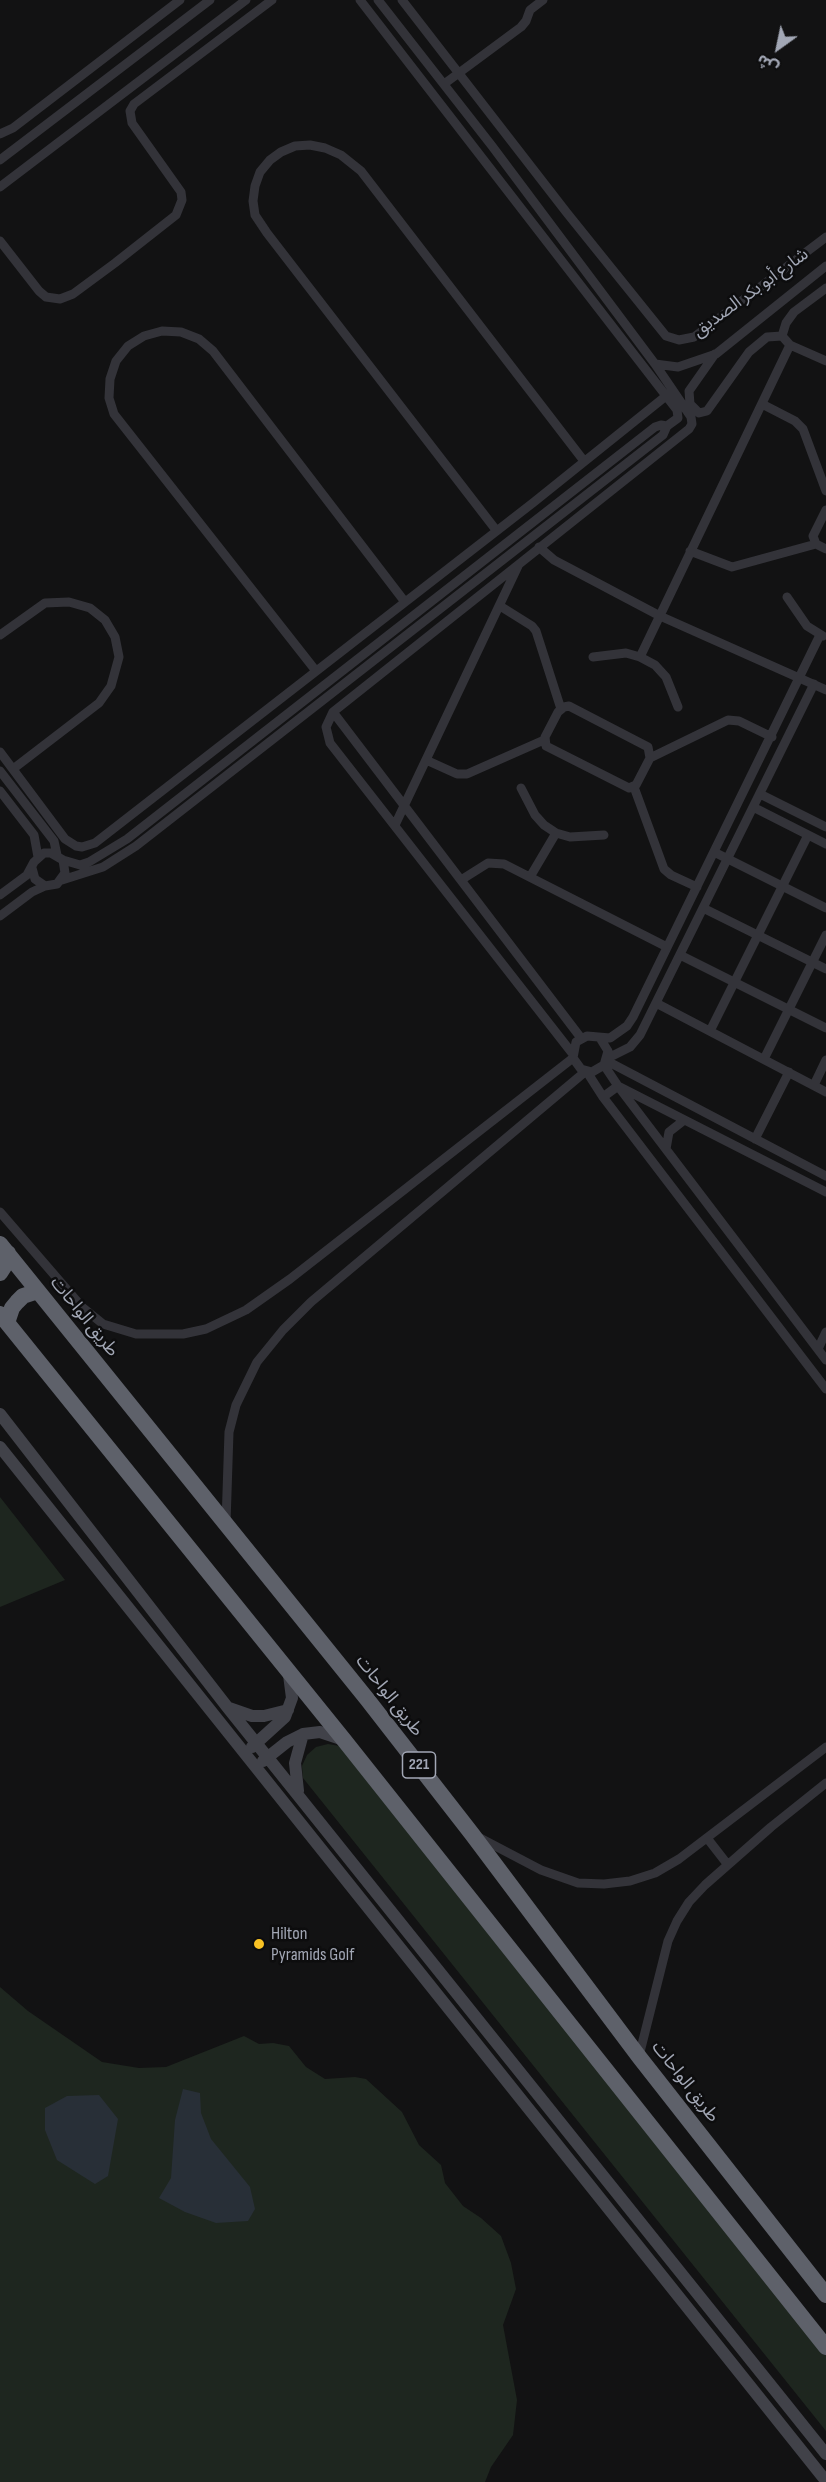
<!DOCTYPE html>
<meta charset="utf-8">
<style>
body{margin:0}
#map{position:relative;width:826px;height:2482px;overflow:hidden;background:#121213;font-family:"Sofia Sans Condensed","Noto Sans Arabic",sans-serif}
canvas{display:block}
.north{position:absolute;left:748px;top:18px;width:60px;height:60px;-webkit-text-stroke:4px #0d0d0e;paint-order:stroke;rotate:213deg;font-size:16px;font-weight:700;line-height:24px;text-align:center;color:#a2a7b5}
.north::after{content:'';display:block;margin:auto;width:21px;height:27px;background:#a2a7b5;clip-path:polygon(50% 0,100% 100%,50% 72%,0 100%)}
</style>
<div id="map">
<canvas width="826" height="2482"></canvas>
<div class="north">ش</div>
</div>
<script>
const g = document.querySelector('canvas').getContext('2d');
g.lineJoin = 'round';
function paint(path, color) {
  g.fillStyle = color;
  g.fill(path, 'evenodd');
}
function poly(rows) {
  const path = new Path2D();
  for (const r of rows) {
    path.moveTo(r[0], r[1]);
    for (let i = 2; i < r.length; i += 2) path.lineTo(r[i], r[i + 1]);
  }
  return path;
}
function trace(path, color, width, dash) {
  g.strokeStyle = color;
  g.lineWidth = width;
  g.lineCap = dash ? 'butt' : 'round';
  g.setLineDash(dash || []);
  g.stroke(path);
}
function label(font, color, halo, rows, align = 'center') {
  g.font = font + ' "Sofia Sans Condensed","Noto Sans Arabic",sans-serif';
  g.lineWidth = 5;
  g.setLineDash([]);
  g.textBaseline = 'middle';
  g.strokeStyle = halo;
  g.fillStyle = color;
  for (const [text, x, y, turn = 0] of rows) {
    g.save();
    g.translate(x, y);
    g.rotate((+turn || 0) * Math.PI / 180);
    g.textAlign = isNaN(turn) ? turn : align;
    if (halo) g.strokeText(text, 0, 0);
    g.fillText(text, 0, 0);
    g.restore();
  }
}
paint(poly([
 [0,1497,65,1580,0,1607],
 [328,1744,340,1746,826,2355,826,2431,303,1778,302,1766,307,1755,316,1747],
 [0,1987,28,2011,102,2062,139,2068,166,2067,244,2036,259,2044,273,2043,289,2046,306,2067,325,2079,355,2077,366,2079,402,2112,419,2145,441,2165,445,2183,463,2206,481,2218,501,2236,511,2263,516,2289,503,2325,517,2400,513,2435,491,2467,485,2482,0,2482]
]), '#1e261f');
paint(poly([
 [183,2089,200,2093,201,2113,211,2139,250,2187,255,2209,248,2221,216,2223,185,2212,159,2198,171,2178,175,2120],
 [99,2095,118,2119,108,2176,95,2184,57,2160,45,2130,45,2108,67,2096]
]), '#282f37');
trace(poly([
 [378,0,492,146,655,364,678,367,716,354,826,266],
 [402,0,567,213,666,336,679,340,694,337,826,237],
 [444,84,521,27,526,21,530,10,543,0],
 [0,134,13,128,180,0],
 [0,160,210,0],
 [0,187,246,0],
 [0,241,39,291,46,297,60,299,73,294,115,263,176,215,182,200,181,192,132,123,130,111,134,104,272,0],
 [782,336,786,323,794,312,826,288],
 [715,354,689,391,690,404,699,413,707,411,749,352,767,337,782,336,790,345,826,361],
 [762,404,795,421,803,429,826,491],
 [826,510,813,536,816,544,826,549],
 [496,530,267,233,255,215,253,201,255,186,260,172,270,160,281,152,295,146,310,145,325,148,341,155,361,171,584,461],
 [539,547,554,560,660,616,826,690],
 [690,551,732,567,816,544],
 [787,597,807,626,823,636],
 [500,606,532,626,536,631,561,709],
 [0,635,45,603,69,602,90,608,105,620,115,637,119,657,111,686,99,703,13,769],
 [593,657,626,653,640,657,655,665,666,677,678,707],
 [640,657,790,345],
 [316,671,114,414,109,398,110,379,116,361,128,346,144,336,162,331,181,332,199,339,213,351,405,602],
 [569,706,648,747,650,758,636,785,629,788,546,746,545,737,558,712,564,707,569,706],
 [333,712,581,1038],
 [0,752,65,839,76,846,82,847,95,843,534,502,666,396],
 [650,758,728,720,739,721,772,737],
 [426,760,457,774,467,774,544,740],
 [0,771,54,841,57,855],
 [634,787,664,869,671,875,697,887],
 [521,788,535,815,544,825,556,833,570,837,604,835],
 [0,791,34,835,38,857],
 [760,794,826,827],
 [753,807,826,844],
 [395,825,518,566],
 [714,852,826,908],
 [63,860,80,865,89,862,127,839,655,427,661,425,667,426],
 [530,877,556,833],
 [62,880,103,867,136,846,663,435,667,426,678,418,677,410,360,0],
 [461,880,488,863,504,864,667,947],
 [0,895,27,875,34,862,44,853,51,853,63,860,65,873,57,884,45,886,35,879,32,868],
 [703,908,826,969],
 [0,916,32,892,45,886],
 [680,955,826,1028],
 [656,1003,826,1092],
 [710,1031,808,835],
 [600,1038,608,1051,604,1065,592,1072,581,1069,573,1058,576,1042,587,1036,610,1038,627,1026,633,1017,820,635],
 [572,1053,330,743,326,727,333,712,689,429,692,424,691,417,655,364],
 [608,1058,630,1047,640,1035,814,684],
 [764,1059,826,935],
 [607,1061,826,1176],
 [604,1065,618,1086,826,1360],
 [587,1072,603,1097,826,1389],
 [814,1085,826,1060],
 [603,1097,618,1086,826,1192],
 [755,1139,789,1072],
 [666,1149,669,1132,683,1121],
 [0,1212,82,1307,103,1324,136,1334,183,1334,206,1329,246,1310,290,1279,573,1058],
 [818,1349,826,1332],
 [226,1523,229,1432,236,1405,257,1362,283,1330,311,1302,586,1071],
 [480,1838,541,1870,578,1883,604,1884,630,1881,655,1873,679,1859,826,1747],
 [707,1838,728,1865],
 [639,2056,668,1941,677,1921,689,1902,705,1885,771,1827,826,1783]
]), '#333339', 9);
trace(poly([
 [0,1414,228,1708,826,2454],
 [0,1447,826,2481],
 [229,1708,252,1716,264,1716,288,1710],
 [252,1747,285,1717,292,1698,289,1675],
 [263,1761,287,1742,303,1734,320,1732,344,1740],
 [298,1791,295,1763,303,1734]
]), '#414249', 12);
trace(poly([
 [0,1244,367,1699,472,1834,640,2058,826,2295],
 [0,1273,7,1262,8,1253],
 [0,1314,344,1740,826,2347],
 [7,1323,12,1308,17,1302,23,1296,38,1291]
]), '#5e616a', 16);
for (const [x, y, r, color] of [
 [259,1944,6,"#f9c224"]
]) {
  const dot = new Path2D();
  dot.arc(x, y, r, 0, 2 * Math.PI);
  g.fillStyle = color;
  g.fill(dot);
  trace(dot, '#0d0d0e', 2);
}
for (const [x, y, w] of [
 [419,1765,33]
]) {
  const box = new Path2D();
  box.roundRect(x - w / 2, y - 13, w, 26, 4.5);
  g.fillStyle = '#0d0d0e';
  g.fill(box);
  trace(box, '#a2a7b5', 1.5);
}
label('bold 16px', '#a2a7b5', null, [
 ["221",419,1765]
]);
label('18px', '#a2a7b5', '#0d0d0e', [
 ["شارع أبو بكر الصديق",751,293,-36],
 ["طريق الواحات",84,1317,51],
 ["طريق الواحات",389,1696,52],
 ["طريق الواحات",685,2082,52]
]);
label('18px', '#a2a7b5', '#0d0d0e', [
 ["Hilton",271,1934],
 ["Pyramids Golf",271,1955]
], 'left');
</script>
